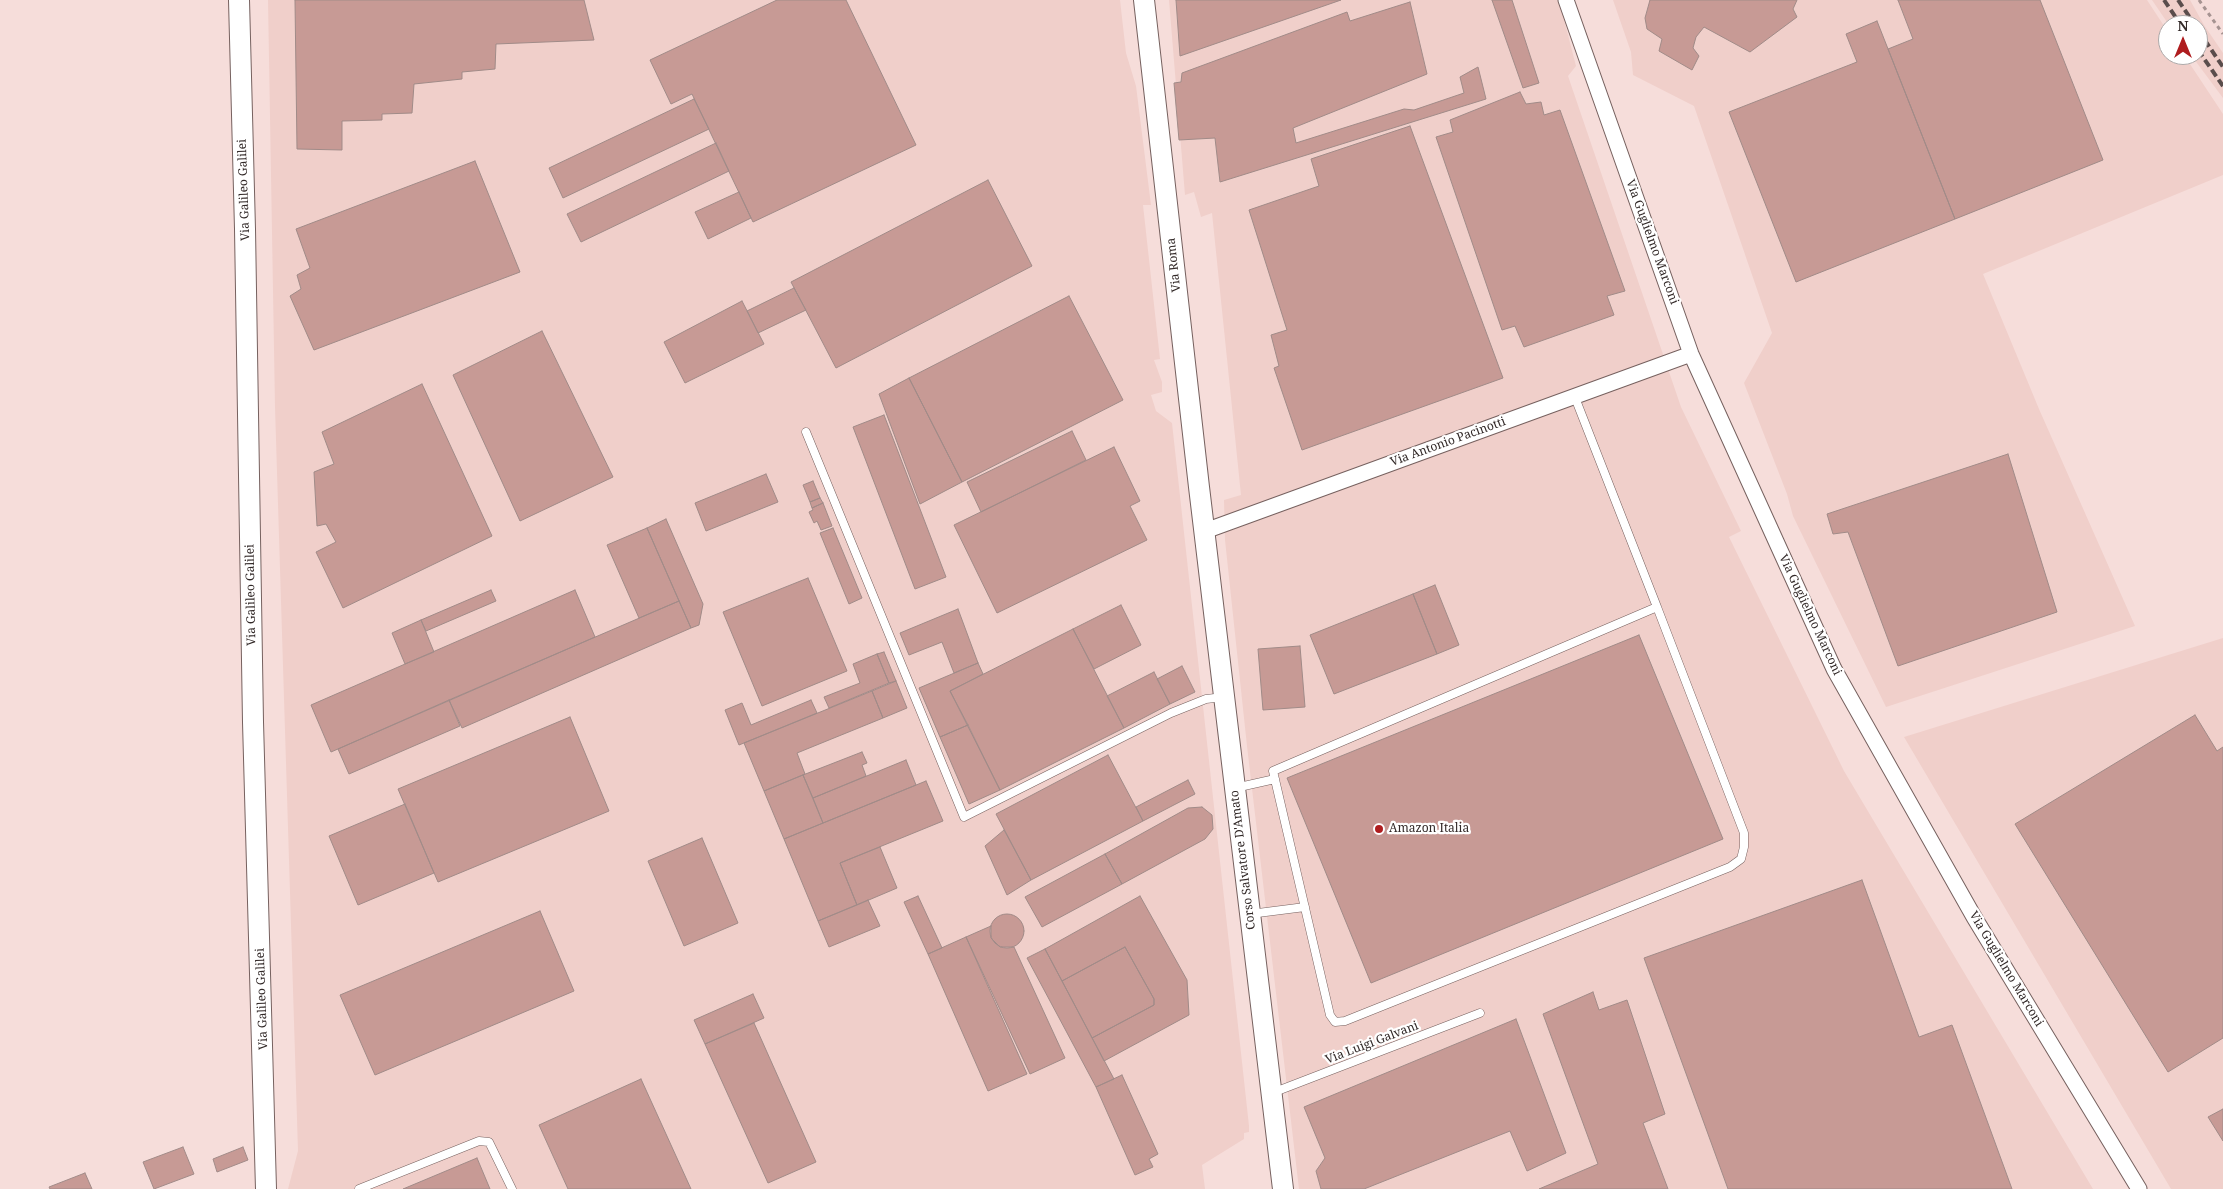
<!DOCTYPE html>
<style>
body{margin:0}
#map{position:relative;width:2223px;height:1189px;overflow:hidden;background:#f6ddda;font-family:"Noto Serif",serif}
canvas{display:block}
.north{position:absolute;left:2158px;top:15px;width:50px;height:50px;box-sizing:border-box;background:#fff;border:1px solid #ada9a9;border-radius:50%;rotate:0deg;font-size:14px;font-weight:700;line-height:20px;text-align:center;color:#322928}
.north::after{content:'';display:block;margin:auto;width:18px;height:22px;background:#af1d1f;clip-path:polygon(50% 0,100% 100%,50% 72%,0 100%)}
</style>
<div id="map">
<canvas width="2223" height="1189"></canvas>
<div class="north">N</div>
</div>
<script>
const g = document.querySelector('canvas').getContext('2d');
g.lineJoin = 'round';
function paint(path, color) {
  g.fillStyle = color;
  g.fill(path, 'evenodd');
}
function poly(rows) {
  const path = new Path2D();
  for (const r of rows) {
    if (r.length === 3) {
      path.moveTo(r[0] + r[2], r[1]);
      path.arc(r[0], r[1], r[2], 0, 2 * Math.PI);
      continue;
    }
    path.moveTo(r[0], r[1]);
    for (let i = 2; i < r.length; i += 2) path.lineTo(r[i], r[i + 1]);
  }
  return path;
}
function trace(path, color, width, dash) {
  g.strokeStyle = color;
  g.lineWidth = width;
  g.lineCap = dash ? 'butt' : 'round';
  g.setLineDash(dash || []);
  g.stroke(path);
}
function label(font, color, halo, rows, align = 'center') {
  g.font = font + ' "Noto Serif",serif';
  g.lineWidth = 4.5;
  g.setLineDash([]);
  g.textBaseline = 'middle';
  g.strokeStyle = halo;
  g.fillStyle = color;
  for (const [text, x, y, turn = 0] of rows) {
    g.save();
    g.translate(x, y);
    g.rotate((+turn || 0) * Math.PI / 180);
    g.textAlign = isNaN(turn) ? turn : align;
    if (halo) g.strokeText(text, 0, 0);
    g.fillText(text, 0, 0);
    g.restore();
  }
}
paint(poly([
 [268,0,1120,0,1126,53,1136,86,1151,205,1143,205,1160,359,1154,360,1162,382,1162,392,1151,395,1156,411,1172,423,1249,1126,1249,1132,1244,1133,1244,1139,1202,1165,1205,1189,288,1189,298,1151,275,407],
 [1169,0,1559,0,1576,66,1568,76,1681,407,1741,531,1729,537,1844,771,2093,1189,1299,1189,1247,746,1225,540,1224,500,1241,495,1212,213,1201,217,1194,192,1185,195],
 [1613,0,2147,0,2168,32,2168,55,2184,55,2223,114,2223,175,1983,274,2039,409,2135,626,1886,707,1793,516,1787,494,1744,383,1772,333,1694,106,1633,75,1631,52],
 [2152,0,2190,0,2204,25,2223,53,2223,98,2191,55,2198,55,2198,25,2169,25],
 [2223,638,2223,1189,2171,1189,1904,737]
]), '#f0cfca');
const building = poly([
 [295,0,584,0,594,40,496,44,495,69,462,72,462,79,414,84,412,113,382,114,382,120,342,121,342,150,297,149,295,0],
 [777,0,846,0,916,145,753,222,692,94,671,104,650,60,777,0],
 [1176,0,1341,0,1180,56,1176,0],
 [1492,0,1512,0,1539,83,1523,88,1492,0],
 [1650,0,1797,0,1793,9,1797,17,1750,52,1704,27,1696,37,1693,48,1699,56,1692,70,1659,51,1662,39,1647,29,1645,18,1650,0],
 [1898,0,2040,0,2103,160,1955,219,1888,49,1913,39,1898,0],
 [1410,2,1427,74,1293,128,1296,143,1404,109,1414,110,1464,93,1460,77,1478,67,1486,99,1220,182,1215,138,1179,140,1174,83,1181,82,1182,73,1347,12,1350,21,1410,2],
 [1877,21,1955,219,1796,282,1729,112,1857,62,1846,34,1877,21],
 [1520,92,1526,104,1541,102,1544,115,1560,110,1625,291,1607,296,1614,315,1524,347,1515,326,1502,330,1436,137,1453,132,1450,120,1520,92],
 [694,99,709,129,563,198,549,168,694,99],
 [1410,126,1503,378,1302,450,1274,368,1279,366,1271,335,1287,330,1249,210,1319,186,1311,159,1410,126],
 [716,143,729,171,581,242,567,214,716,143],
 [475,161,520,272,314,350,290,296,301,289,297,275,310,268,296,229,475,161],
 [988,180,1032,266,836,368,791,282,988,180],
 [739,192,751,218,708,239,695,212,739,192],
 [794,288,806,310,758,333,747,311,794,288],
 [1069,296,1123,400,962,482,909,378,1069,296],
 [742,301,764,344,685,383,664,342,742,301],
 [542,331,613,477,520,521,453,375,542,331],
 [909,378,962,482,920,504,879,394,909,378],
 [422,384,492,536,343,608,316,552,336,542,326,524,317,526,314,472,334,464,322,432,422,384],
 [884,415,946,577,915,589,853,427,884,415],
 [1072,431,1086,460,981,512,967,482,1072,431],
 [1114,447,1140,501,1130,506,1147,540,997,613,954,525,1114,447],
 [2008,454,2057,612,1898,666,1848,532,1833,534,1827,514,2008,454],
 [766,474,778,502,706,531,695,503,766,474],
 [813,481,820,498,810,502,803,485,813,481],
 [820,498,823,503,812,508,810,502,820,498],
 [823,503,832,526,821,530,817,521,814,523,809,512,813,510,812,508,823,503],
 [666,519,703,604,699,625,691,628,647,528,666,519],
 [647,528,679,601,639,618,607,545,647,528],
 [833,528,862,598,849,604,820,533,833,528],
 [808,578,847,671,762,706,723,612,808,578],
 [1435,585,1459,645,1437,654,1413,594,1435,585],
 [491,590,496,601,426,631,421,620,491,590],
 [575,590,595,637,331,752,311,705,575,590],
 [1413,594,1437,654,1334,694,1310,635,1413,594],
 [679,601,691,628,462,728,449,700,679,601],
 [1121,605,1141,645,1094,669,1073,629,1121,605],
 [958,609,978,663,954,673,942,642,909,655,900,633,958,609],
 [421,620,434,652,405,664,392,633,421,620],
 [1073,629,1124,728,1000,790,950,691,1073,629],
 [1639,635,1723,839,1371,983,1287,778,1639,635],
 [1300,646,1305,707,1263,710,1258,649,1300,646],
 [884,652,896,681,889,683,877,654,884,652],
 [877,654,889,683,829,708,824,697,860,683,853,664,877,654],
 [978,663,983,674,950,691,968,725,940,737,919,688,978,663],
 [1182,666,1195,692,1170,704,1157,679,1182,666],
 [1154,672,1170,704,1124,728,1107,696,1154,672],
 [896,681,907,708,883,718,872,691,896,681],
 [872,691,883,718,797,753,805,774,764,791,744,743,872,691],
 [449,700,460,726,349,774,338,749,449,700],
 [811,700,817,713,739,745,725,710,742,703,751,725,811,700],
 [2195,715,2217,751,2223,747,2223,1038,2168,1072,2015,824,2195,715],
 [570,717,609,811,438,882,398,789,570,717],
 [968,725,1000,790,969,804,940,737,968,725],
 [862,752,867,763,862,765,866,776,813,798,803,775,862,752],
 [1108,755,1143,821,1031,880,996,814,1108,755],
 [906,760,916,785,823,823,813,798,906,760],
 [803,775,823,823,784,839,764,791,803,775],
 [1188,780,1195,794,1143,821,1136,807,1188,780],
 [926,781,943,821,840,863,857,905,818,921,784,839,926,781],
 [405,804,434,873,358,905,329,836,405,804],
 [1202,807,1212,815,1213,829,1205,839,1122,884,1105,854,1188,808,1202,807],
 [1004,830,1031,880,1007,895,985,846,1004,830],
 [702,838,738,923,684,946,648,861,702,838],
 [880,847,897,888,857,905,840,863,880,847],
 [1105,854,1122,884,1042,927,1025,897,1105,854],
 [1862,880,1919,1037,1952,1025,2012,1189,1728,1189,1644,958,1862,880],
 [918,896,942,948,928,954,904,902,918,896],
 [1140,896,1187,980,1189,1015,1104,1061,1092,1038,1154,1005,1154,999,1125,947,1062,981,1045,949,1140,896],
 [868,900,880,926,829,947,818,921,868,900],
 [540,911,574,991,375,1075,340,995,540,911],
 [1007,931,17],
 [991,926,991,938,1000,947,1014,947,1065,1058,1030,1074,966,937,991,926],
 [966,937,1027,1074,988,1091,928,954,966,937],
 [1125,947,1154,999,1154,1005,1092,1038,1062,981,1125,947],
 [1045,949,1114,1079,1096,1087,1027,958,1045,949],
 [1593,992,1599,1010,1627,1000,1665,1114,1643,1123,1668,1189,1539,1189,1598,1164,1543,1014,1593,992],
 [753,994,764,1018,705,1044,694,1020,753,994],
 [1516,1019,1566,1153,1527,1171,1510,1131,1364,1189,1321,1189,1316,1171,1325,1158,1304,1107,1516,1019],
 [754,1023,816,1162,768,1183,705,1044,754,1023],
 [1122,1075,1158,1154,1149,1159,1153,1167,1135,1175,1096,1087,1122,1075],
 [641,1079,691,1189,568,1189,539,1125,641,1079],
 [2223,1109,2223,1141,2208,1117,2223,1109],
 [183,1147,194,1174,154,1189,143,1162,183,1147],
 [243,1147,248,1160,217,1172,213,1159,243,1147],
 [477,1158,490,1189,403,1189,477,1158],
 [85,1173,92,1189,50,1189,49,1187,85,1173]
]);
paint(building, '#c79a95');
trace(building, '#a18b88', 1);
const lane = poly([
 [1574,395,1657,607,1273,771,1330,1015,1335,1022,1345,1021,1730,867,1741,859,1744,847,1744,833,1657,607],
 [806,432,964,817,1171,713,1206,699,1224,697],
 [1235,788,1275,779],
 [1250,914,1305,907],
 [1272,1093,1480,1013],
 [359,1189,479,1141,489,1142,512,1189]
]);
const street = poly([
 [1566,0,1691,354,1834,669,1974,917,2139,1189],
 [1205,531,1691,354]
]);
const secondary = poly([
 [239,0,245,229,253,722,266,1189],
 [1144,0,1199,487,1283,1189]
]);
trace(lane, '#76615f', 9);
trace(street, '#76615f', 17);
trace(secondary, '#76615f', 22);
trace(poly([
 [2199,0,2223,34]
]), '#a69391', 3, [4, 4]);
trace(lane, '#fff', 8);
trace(street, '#fff', 15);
trace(secondary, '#fff', 20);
trace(poly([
 [2164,0,2181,25],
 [2178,0,2195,25],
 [2198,30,2223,67],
 [2198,50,2223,86]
]), '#5a4d4c', 4, [8, 4]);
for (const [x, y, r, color] of [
 [1379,829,5,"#af1d1f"]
]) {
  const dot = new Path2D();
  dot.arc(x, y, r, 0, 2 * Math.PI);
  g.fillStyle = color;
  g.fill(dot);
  trace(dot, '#fff', 2);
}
label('12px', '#322928', '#fff', [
 ["Via Galileo Galilei",244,190,-92],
 ["Via Guglielmo Marconi",1652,242,70],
 ["Via Roma",1174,265,-96],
 ["Via Antonio Pacinotti",1448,442,-20],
 ["Via Galileo Galilei",251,595,-91],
 ["Via Guglielmo Marconi",1810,615,65],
 ["Corso Salvatore D'Amato",1243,860,-97],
 ["Via Guglielmo Marconi",2006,969,59],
 ["Via Galileo Galilei",262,999,-92],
 ["Via Luigi Galvani",1372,1043,-21]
]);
label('12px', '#322928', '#fff', [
 ["Amazon Italia",1389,829]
], 'left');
</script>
